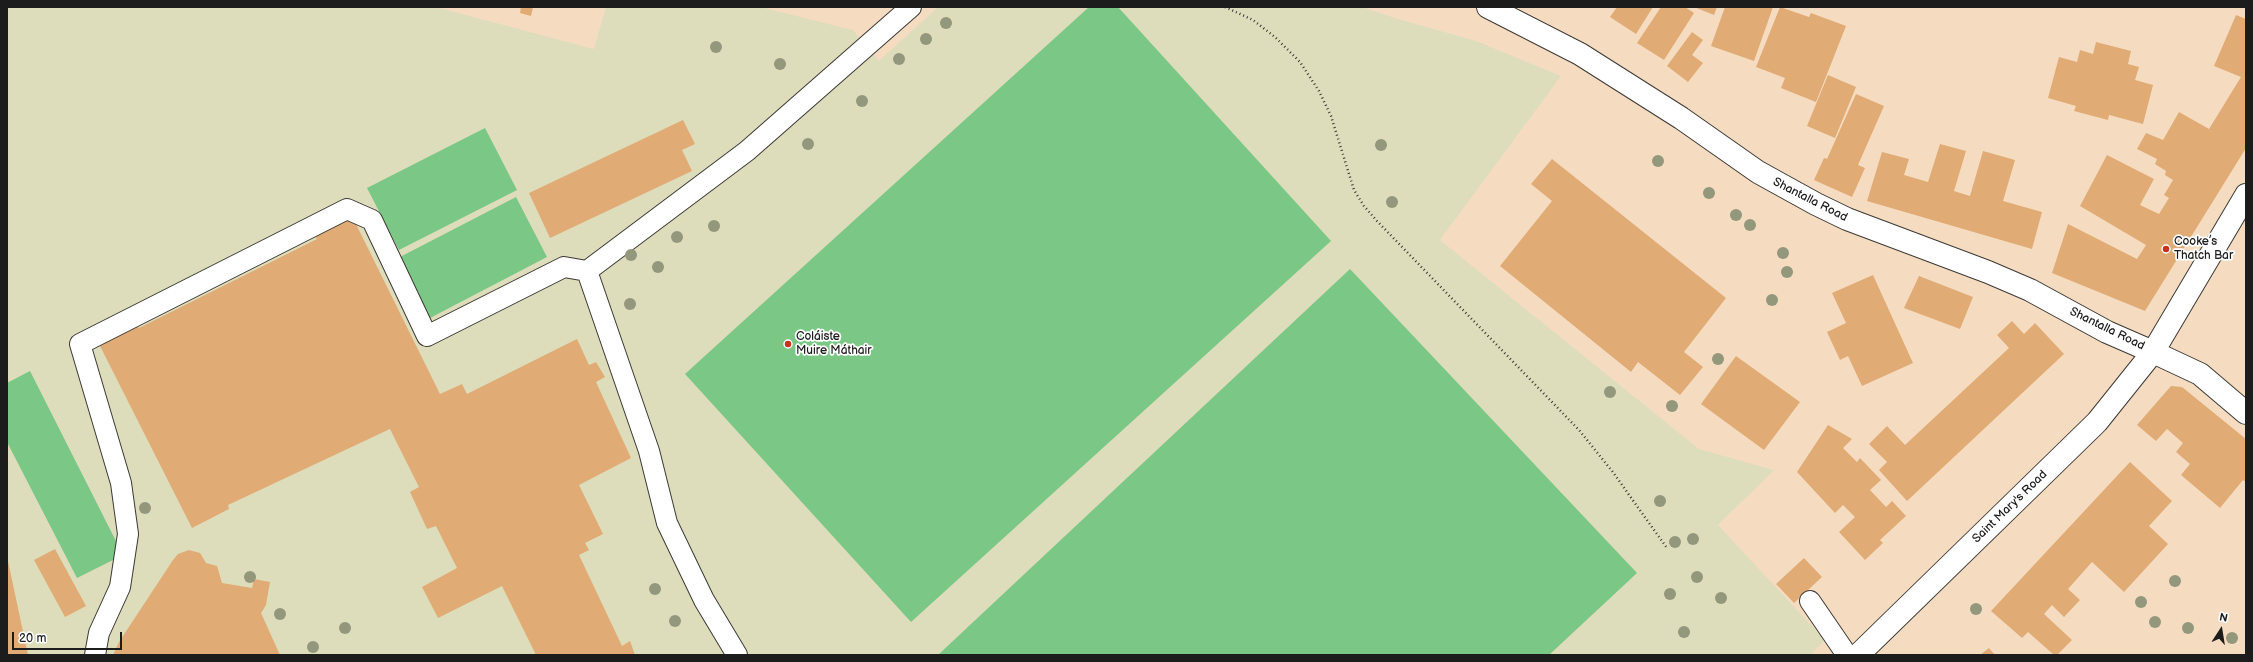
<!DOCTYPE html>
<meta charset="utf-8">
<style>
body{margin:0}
#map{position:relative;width:2253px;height:662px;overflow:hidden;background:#f5dcc1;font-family:"Balsamiq Sans",sans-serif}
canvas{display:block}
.frame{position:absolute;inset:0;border:8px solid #1c1c1c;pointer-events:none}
.north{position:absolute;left:2201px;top:610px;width:40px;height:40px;-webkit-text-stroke:3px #fff;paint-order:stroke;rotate:12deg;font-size:11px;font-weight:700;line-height:16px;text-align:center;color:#1c1c1c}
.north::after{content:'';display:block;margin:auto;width:14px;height:18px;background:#1c1c1c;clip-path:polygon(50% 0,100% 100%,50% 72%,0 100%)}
.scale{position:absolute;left:12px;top:632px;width:110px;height:18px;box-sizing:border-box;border:2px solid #1c1c1c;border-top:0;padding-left:5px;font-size:12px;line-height:14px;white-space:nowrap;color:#1c1c1c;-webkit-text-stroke:3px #fff;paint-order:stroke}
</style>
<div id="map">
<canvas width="2253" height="662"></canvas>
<div class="frame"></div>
<div class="north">N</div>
<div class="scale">20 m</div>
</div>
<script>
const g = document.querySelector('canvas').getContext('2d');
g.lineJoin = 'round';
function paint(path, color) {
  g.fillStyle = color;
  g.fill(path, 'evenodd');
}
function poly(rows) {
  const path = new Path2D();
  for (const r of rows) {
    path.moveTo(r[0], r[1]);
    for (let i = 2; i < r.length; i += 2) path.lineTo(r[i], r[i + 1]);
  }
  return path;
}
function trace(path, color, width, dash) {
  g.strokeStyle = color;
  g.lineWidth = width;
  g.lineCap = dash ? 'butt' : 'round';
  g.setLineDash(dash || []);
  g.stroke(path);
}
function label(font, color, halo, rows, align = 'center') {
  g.font = font + ' "Balsamiq Sans",sans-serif';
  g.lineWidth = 3.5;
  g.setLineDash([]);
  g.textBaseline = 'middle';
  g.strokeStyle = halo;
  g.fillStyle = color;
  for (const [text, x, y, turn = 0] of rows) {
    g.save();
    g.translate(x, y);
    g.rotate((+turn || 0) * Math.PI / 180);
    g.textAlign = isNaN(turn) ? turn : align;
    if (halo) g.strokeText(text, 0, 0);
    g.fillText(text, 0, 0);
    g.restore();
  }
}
paint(poly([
 [7,7,436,7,594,49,606,7,761,7,853,30,879,61,938,7,1362,7,1398,19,1476,41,1561,76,1440,240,1699,449,1774,470,1718,525,1825,640,1810,655,7,655]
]), '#deddbb');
paint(poly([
 [1089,7,1118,7,1331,241,911,622,685,374],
 [485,128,517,190,399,250,367,188],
 [516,197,547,257,430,318,398,258],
 [1350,269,1637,573,1549,655,938,655],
 [30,371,123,555,77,578,7,442,7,383]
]), '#7bc785');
paint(poly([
 [521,7,533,7,531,16,520,13],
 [1617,7,1653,7,1636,34,1610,17],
 [1661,7,1685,7,1694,13,1664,60,1637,43],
 [1694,7,1717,7,1714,15],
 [1725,7,1773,7,1754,61,1711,46],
 [1780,7,1809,17,1811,13,1846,26,1816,102,1781,88,1785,78,1756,67],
 [2236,15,2246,19,2246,148,2145,311,2052,273,2068,224,2137,259,2146,245,2080,206,2107,155,2154,179,2140,205,2159,214,2169,198,2164,195,2173,180,2165,175,2166,171,2155,164,2157,159,2137,149,2146,133,2163,140,2179,112,2209,129,2241,77,2214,66],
 [1692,32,1703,40,1692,55,1703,63,1688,82,1667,66],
 [2096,42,2131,51,2128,64,2139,67,2135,80,2153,85,2143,124,2109,115,2108,120,2074,111,2076,106,2048,98,2059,57,2077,62,2080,50,2093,54],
 [1828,75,1856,87,1835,138,1807,126],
 [1856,94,1884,106,1858,165,1865,168,1852,197,1814,180,1824,158,1827,159],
 [683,120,695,144,682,150,692,171,550,238,529,193],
 [1940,144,1966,151,1954,191,1970,196,1983,151,2015,160,2003,201,2042,212,2032,249,1867,201,1882,152,1909,159,1904,175,1928,182],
 [1552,159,1726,298,1684,352,1703,367,1680,395,1638,362,1631,372,1500,266,1552,201,1531,184],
 [352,216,440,394,462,384,467,394,577,339,589,365,596,362,605,377,596,382,631,458,579,485,603,534,585,543,589,550,579,555,622,646,630,641,635,655,536,655,502,586,438,618,422,587,457,568,436,526,427,529,410,492,419,487,390,429,228,505,229,509,192,528,99,344,136,325,139,328,317,239,315,236],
 [1873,275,1913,363,1862,386,1848,356,1840,360,1827,332,1846,323,1832,293],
 [1919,276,1973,297,1960,329,1904,308],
 [2012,321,2024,334,2035,323,2064,354,1907,501,1879,470,1887,462,1869,444,1887,426,1905,445,2009,348,1997,335],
 [1736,356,1800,402,1764,450,1701,404],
 [2171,386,2182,387,2246,439,2246,482,2243,480,2220,508,2181,475,2190,464,2176,452,2183,443,2167,429,2156,441,2137,425],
 [1828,425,1852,439,1843,448,1857,462,1860,458,1881,480,1870,490,1886,507,1892,501,1906,516,1880,540,1883,543,1865,560,1839,532,1855,517,1843,505,1835,513,1797,472],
 [2130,462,2172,501,2149,526,2168,544,2124,592,2092,562,2068,589,2080,600,2064,617,2052,605,2044,614,2072,640,2057,655,2054,655,2028,632,2022,638,1991,611],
 [55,549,86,606,65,617,34,560],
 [189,550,200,553,206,563,217,566,222,583,252,588,254,579,270,582,266,605,261,613,280,655,113,655,119,642,173,560,178,554],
 [1804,558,1822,577,1794,603,1776,584],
 [7,561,8,561,28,655,7,655],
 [1989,648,1995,655,1980,655]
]), '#e0ab74');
const lane = poly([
 [1810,601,1847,655],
 [95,655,99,633,120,587,128,534,121,483,80,344,347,209,372,220,427,336,564,267,587,271],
 [737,655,704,600,667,523,649,451,587,271,747,151,911,7]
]);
const street = poly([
 [2153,352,2200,374,2246,413]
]);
const secondary = poly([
 [1488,7,1580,54,1681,118,1758,172,1816,204,1847,219,1988,272,2030,290,2107,332,2153,352],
 [1858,655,2097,422,2153,352,2246,195]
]);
trace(lane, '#3d3935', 22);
trace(street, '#3d3935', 24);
trace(secondary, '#3d3935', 24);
trace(poly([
 [1225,7,1253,20,1275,37,1300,62,1319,91,1331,116,1354,190,1364,206,1377,221,1579,430,1612,471,1667,548]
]), '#3d3935', 2.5, [1, 3]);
trace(lane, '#fff', 20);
trace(street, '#fff', 22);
trace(secondary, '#fff', 22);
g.fillStyle = '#93987d';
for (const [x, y] of [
 [946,23],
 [926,39],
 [716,47],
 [899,59],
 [780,64],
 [862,101],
 [808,144],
 [1381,145],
 [1658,161],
 [1709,193],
 [1392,202],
 [1736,215],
 [1750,225],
 [714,226],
 [677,237],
 [1783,253],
 [631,255],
 [658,267],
 [1787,272],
 [1772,300],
 [630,304],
 [1718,359],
 [1610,392],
 [1672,406],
 [1660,501],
 [145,508],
 [1693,539],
 [1675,542],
 [250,577],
 [1697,577],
 [2175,581],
 [655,589],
 [1670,594],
 [1721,598],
 [2141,602],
 [1976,609],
 [280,614],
 [675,621],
 [2155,622],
 [345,628],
 [2188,628],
 [1684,632],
 [2232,638],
 [313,647]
]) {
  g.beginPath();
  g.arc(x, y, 6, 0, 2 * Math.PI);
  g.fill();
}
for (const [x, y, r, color] of [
 [2166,249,4,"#c8321e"],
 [788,344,4,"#c8321e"]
]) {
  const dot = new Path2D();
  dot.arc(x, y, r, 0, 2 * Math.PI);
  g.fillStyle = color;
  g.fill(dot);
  trace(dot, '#fff', 1.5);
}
label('12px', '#1c1c1c', '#fff', [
 ["Shantalla Road",1810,200,27],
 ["Shantalla Road",2107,329,26],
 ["Saint Mary's Road",2010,507,-44]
]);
label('12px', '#1c1c1c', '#fff', [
 ["Cooke’s",2174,242],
 ["Thatch Bar",2174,256],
 ["Coláiste",796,337],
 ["Muire Máthair",796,351]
], 'left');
</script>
